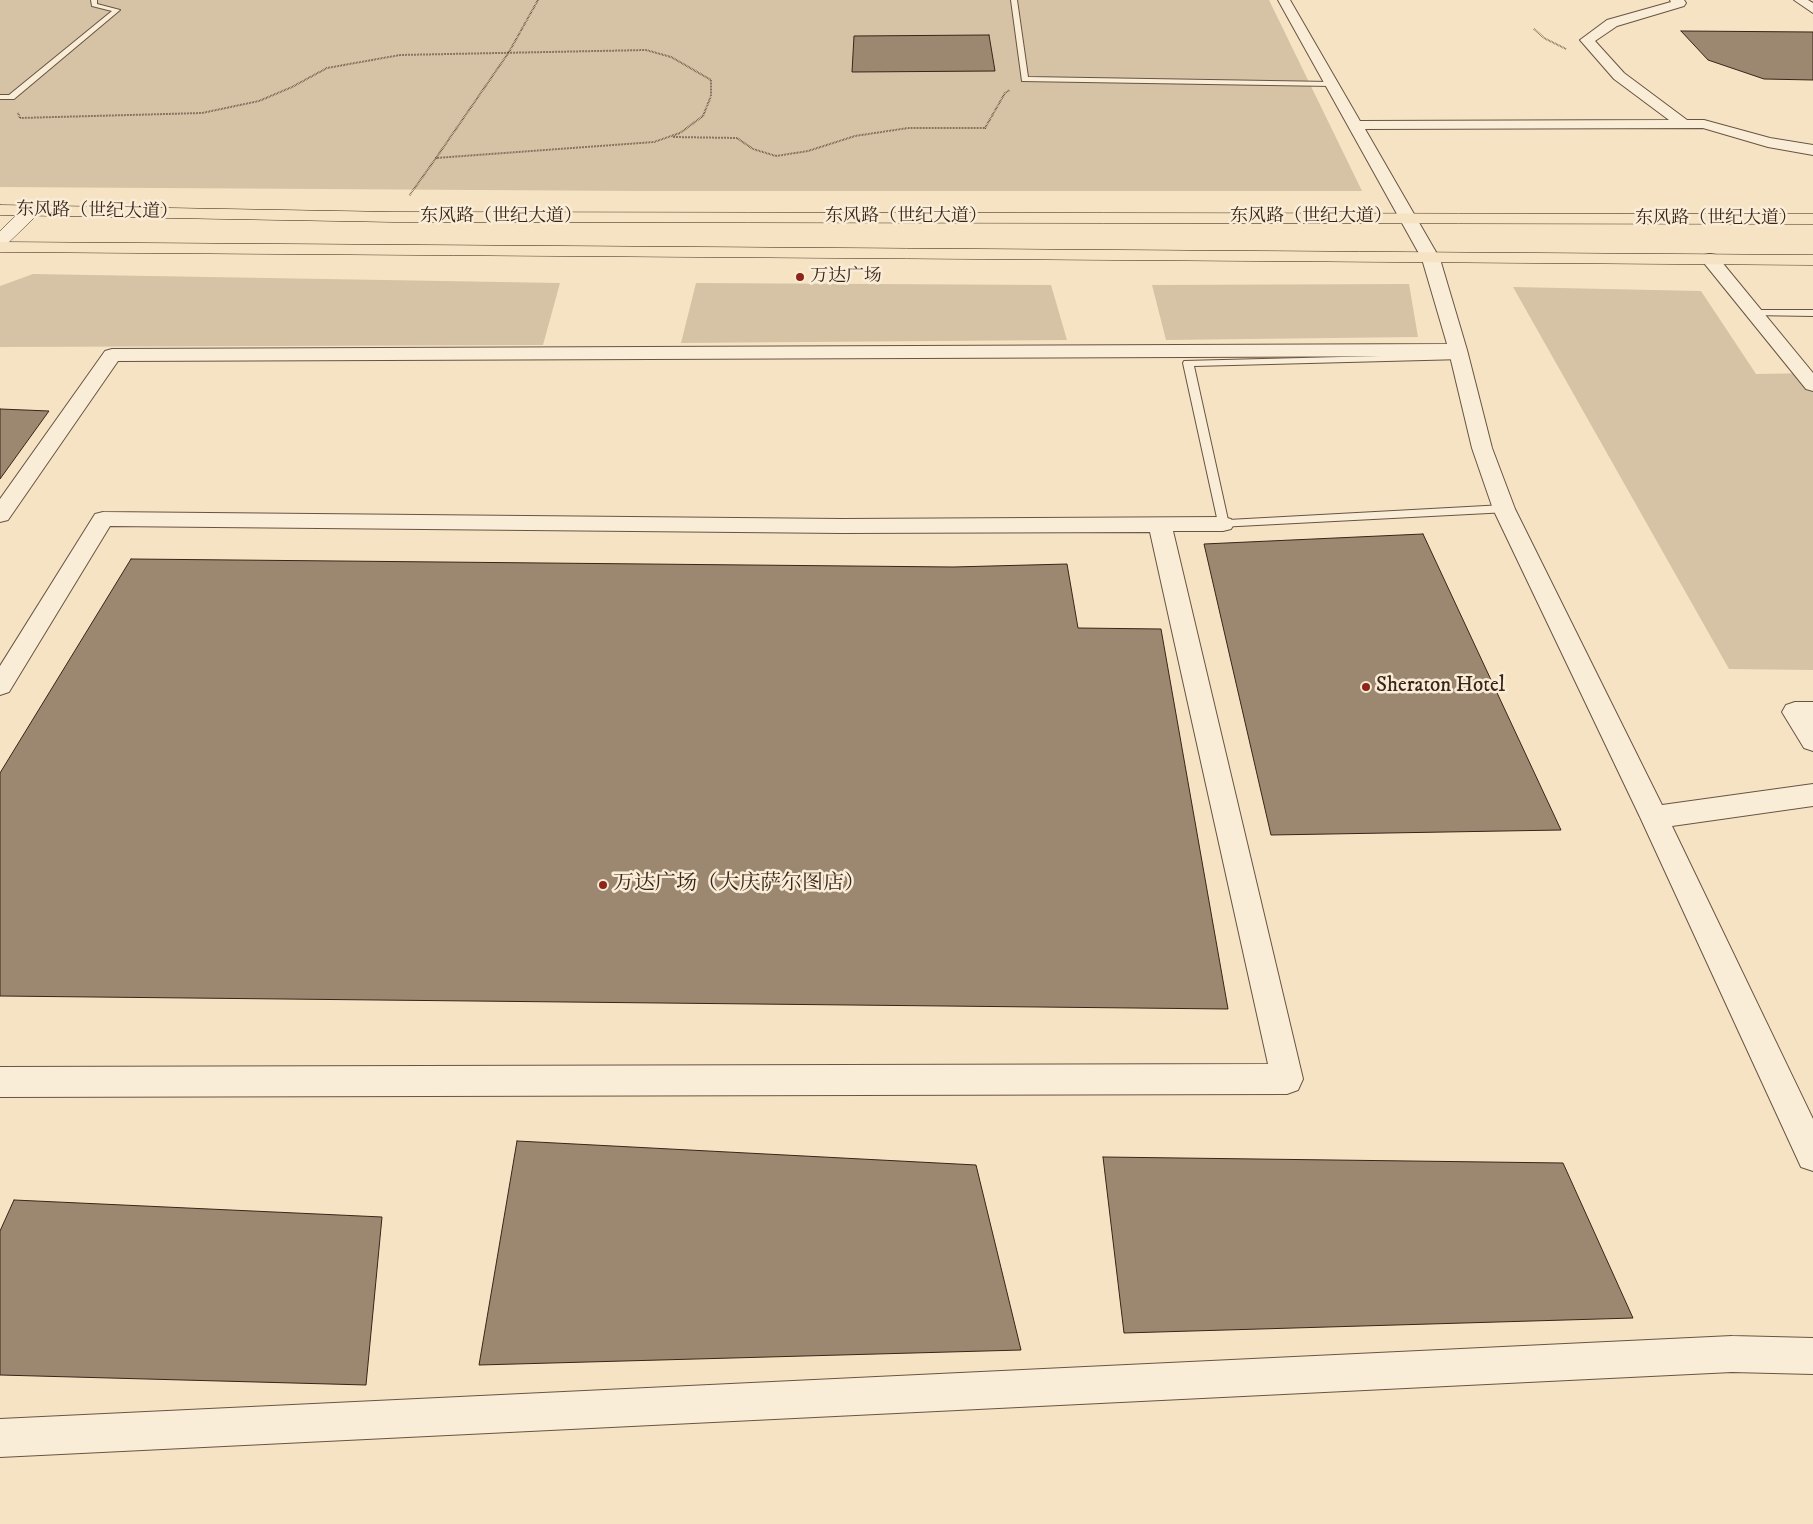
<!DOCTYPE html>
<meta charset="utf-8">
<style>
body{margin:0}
canvas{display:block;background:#f6e3c3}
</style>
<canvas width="1813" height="1524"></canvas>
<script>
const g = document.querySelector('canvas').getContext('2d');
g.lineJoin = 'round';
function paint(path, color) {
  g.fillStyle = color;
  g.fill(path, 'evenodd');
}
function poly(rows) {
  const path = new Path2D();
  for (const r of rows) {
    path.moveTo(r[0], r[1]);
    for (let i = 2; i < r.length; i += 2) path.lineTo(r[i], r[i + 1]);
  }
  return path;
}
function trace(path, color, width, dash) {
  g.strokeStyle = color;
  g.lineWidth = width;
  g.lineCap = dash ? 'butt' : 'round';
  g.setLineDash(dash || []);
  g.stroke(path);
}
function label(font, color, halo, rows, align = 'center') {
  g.font = font + ' "IM FELL DW Pica","Noto Serif SC",serif';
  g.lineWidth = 5;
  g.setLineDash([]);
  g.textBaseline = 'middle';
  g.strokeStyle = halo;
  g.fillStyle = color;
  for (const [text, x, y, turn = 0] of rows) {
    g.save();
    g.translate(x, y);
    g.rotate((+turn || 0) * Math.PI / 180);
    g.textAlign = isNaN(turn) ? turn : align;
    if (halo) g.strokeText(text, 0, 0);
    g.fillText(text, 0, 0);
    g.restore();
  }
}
paint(poly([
 [0,0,1269,0,1362,191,637,191,0,187],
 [33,274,560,283,543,345,0,347,0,286],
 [696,283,1051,285,1067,340,681,343],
 [1409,284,1418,337,1166,340,1152,285],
 [1513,287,1701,291,1756,374,1813,373,1813,670,1729,669]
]), '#d6c3a6');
const building = poly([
 [1681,31,1813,32,1813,80,1764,79,1708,60,1681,31],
 [989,35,995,71,852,72,854,36,989,35],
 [0,409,49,411,0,479,0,409],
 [1423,534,1561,830,1271,835,1204,544,1423,534],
 [131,559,953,567,1067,564,1078,628,1161,629,1228,1009,0,996,0,773,131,559],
 [517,1141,976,1165,1021,1350,479,1365,517,1141],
 [1103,1157,1563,1163,1633,1318,1124,1333,1103,1157],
 [14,1200,382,1217,366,1385,0,1375,0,1231,14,1200]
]);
paint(building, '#9c8771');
trace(building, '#3a2418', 1);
const lane = poly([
 [91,0,97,0,97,4,120,10,14,99,0,99,0,95,9,95,112,11,92,6,91,0],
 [1011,0,1017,0,1028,77,1331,82,1335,84,1331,86,1022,81,1011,0],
 [1753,310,1813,310,1813,316,1750,315,1750,311,1753,310],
 [1459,354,1464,357,1463,359,1194,366,1228,520,1504,505,1508,506,1508,512,1219,527,1183,363,1184,361,1459,354]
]);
const street = poly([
 [1278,0,1290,0,1360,121,1669,120,1614,79,1580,40,1607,20,1671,2,1670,0,1684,0,1686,3,1684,6,1617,26,1595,41,1624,73,1687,120,1704,120,1770,138,1813,145,1813,155,1768,147,1703,128,1365,129,1440,259,1467,350,1492,448,1515,509,1662,805,1813,784,1813,806,1672,826,1813,1119,1813,1171,1801,1167,1640,817,1493,509,1472,448,1450,356,118,361,8,520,0,522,0,499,105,351,112,349,1447,344,1422,259,1278,0],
 [1794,0,1808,0,1813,3,1813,13,1794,0],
 [1710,254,1716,255,1813,373,1813,391,1806,389,1704,263,1701,259,1704,255,1710,254],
 [103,512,842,519,1223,517,1231,519,1234,524,1231,529,1223,531,1173,531,1303,1079,1298,1090,1287,1094,0,1097,0,1067,1268,1064,1150,532,842,533,110,526,9,692,0,695,0,666,95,514,103,512],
 [1795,702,1813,702,1813,751,1804,748,1782,712,1786,705,1795,702],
 [1732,1336,1813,1338,1813,1374,1732,1372,0,1457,0,1419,1732,1336]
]);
const secondary = poly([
 [32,205,38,206,41,210,38,214,6,245,0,246,0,231,26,206,32,205]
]);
const highway = poly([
 [0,205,394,212,1813,214,1813,224,394,222,0,215,0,205],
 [0,242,1813,255,1813,265,0,252,0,242]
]);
trace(lane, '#695443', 2);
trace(street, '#695443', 2);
trace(secondary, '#3a2418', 1);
trace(highway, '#3a2418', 1);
trace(poly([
 [1534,29,1544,38,1566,49],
 [18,113,20,118,202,113,259,101,292,87,327,68,400,55,646,50,671,57,711,80,711,96,703,116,680,133,654,142,436,158,409,196],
 [673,137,737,138,753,149,776,156,808,151,855,136,908,128,985,128,1005,93,1010,90],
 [436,158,509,52,538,0]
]), '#3a2418', 2, [0.5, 1]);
paint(lane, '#f9edd8');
paint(street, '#f9edd8');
paint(secondary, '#f9edd8');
paint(highway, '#f6e3c3');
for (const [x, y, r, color] of [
 [800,277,5,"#8f2418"],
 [1366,687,5,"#8f2418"],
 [603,885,5,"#8f2418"]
]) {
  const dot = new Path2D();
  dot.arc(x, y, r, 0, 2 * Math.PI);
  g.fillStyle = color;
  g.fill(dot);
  trace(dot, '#f9edd8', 2);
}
label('18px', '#3a2418', '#f9edd8', [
 ["东风路（世纪大道）",97,212,1],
 ["东风路（世纪大道）",501,217],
 ["东风路（世纪大道）",906,217],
 ["东风路（世纪大道）",1311,217],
 ["东风路（世纪大道）",1716,219]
]);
label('18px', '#3a2418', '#f9edd8', [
 ["万达广场",810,277]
], 'left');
label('21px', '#3a2418', '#f9edd8', [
 ["Sheraton Hotel",1376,687],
 ["万达广场（大庆萨尔图店）",613,885]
], 'left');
</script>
